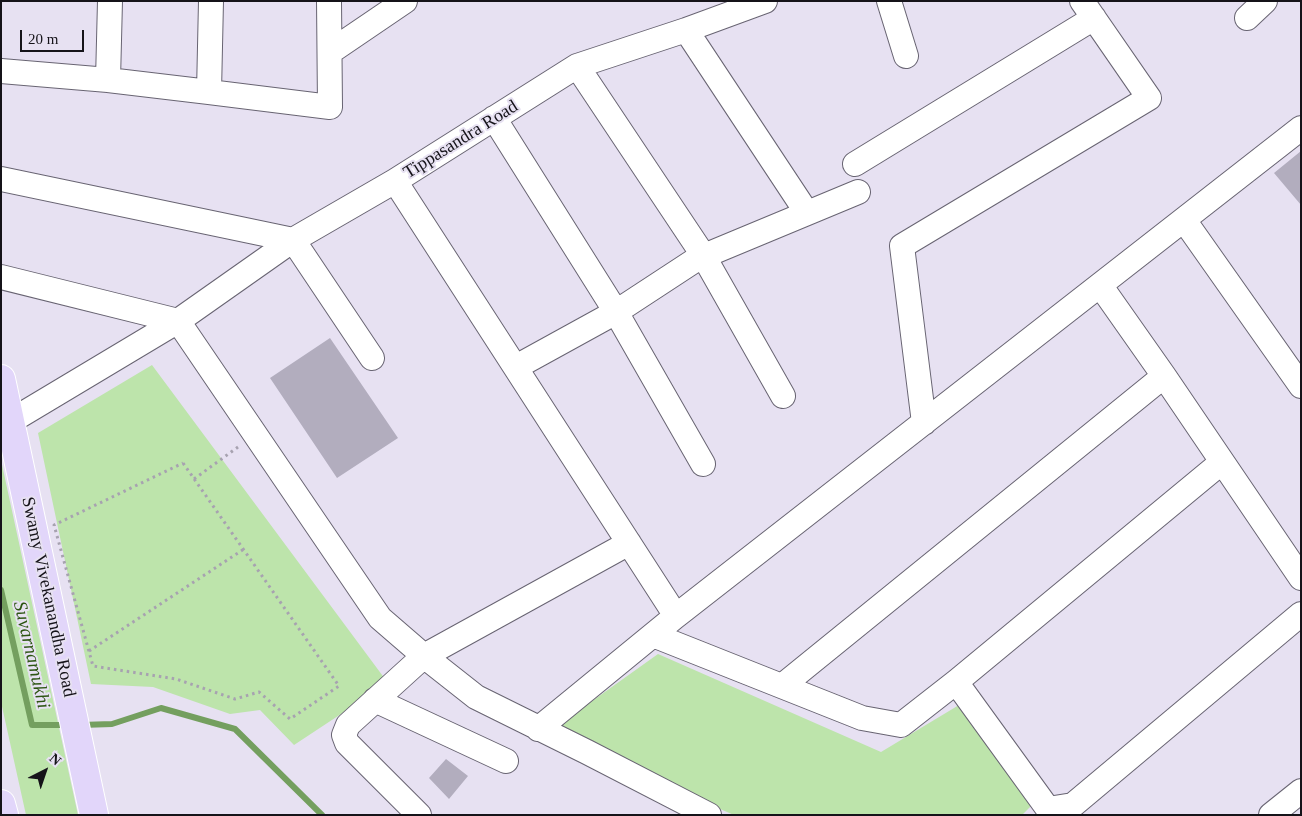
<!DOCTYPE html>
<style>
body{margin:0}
#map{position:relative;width:1302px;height:816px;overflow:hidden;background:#e7e1f2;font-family:Georgia,serif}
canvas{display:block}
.frame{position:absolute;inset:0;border:2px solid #151319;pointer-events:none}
.north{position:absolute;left:20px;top:746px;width:50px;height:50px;-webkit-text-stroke:4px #e7e1f2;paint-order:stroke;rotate:41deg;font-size:14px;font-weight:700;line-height:20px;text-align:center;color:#151319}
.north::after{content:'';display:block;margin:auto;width:18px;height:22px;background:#151319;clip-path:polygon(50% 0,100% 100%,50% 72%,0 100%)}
.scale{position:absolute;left:20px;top:30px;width:64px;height:22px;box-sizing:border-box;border:2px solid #151319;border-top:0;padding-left:6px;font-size:15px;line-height:18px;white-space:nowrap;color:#151319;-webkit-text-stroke:4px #e7e1f2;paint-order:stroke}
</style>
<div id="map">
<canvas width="1302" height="816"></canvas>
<div class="frame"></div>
<div class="north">N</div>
<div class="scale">20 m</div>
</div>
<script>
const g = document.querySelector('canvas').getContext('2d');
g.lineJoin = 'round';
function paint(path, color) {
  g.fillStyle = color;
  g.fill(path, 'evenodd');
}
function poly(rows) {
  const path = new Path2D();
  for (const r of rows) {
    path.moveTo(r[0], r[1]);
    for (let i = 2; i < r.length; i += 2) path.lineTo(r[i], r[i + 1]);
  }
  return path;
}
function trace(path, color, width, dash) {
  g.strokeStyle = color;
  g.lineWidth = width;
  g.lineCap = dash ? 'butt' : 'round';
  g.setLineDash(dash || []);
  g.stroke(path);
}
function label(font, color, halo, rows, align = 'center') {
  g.font = font + ' Georgia,serif';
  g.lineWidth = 4;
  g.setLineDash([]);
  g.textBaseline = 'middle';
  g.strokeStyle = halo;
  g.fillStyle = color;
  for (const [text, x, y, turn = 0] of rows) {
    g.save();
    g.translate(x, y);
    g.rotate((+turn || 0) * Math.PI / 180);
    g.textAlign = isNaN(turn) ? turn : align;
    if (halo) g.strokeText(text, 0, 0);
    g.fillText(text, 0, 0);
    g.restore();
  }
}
paint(poly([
 [152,365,388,683,294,745,260,710,230,714,153,687,91,684,38,433],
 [1,460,78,815,26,815,1,702],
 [658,654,881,752,959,705,1032,805,1022,815,734,815,546,734]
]), '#bde4ab');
trace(poly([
 [1,590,32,725,69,725],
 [81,725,112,724,161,708,235,729,322,815]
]), '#749f5f', 6);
paint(poly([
 [1301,151,1301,205,1274,173],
 [330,338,398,438,337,478,270,378],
 [446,759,468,776,449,799,429,778]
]), '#b2adbe');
const minor = poly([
 [889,1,906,56],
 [1247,18,1265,1],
 [686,30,807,213],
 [330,52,405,1],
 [577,66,703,255,783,396],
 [1,71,108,80,110,1],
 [108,80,209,92,211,1],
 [209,92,330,107,329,1],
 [494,118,616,312,703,464],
 [855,164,1094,18],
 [1,179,293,240,372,358],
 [395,181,676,616],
 [1184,220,1301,386],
 [1,277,178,321,380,618,424,656,476,697,587,752,709,815],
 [1100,285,1301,128],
 [516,367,616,312,703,255,704,256,858,192],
 [924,423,902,246,1149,98,1082,1],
 [1,424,11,421,178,321,293,240,395,181,577,66,686,30,765,1],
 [1222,462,956,682,1048,809,1073,805,1301,614],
 [653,635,862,718,901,725,956,682],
 [782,686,1164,376],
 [375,700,506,761],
 [538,729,676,616,1100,285,1164,376,1301,578],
 [419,815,347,743,344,735,348,725,424,656,629,543],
 [1271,815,1301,791]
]);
const major = poly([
 [1,379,94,815],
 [1,804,4,815]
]);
trace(minor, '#686472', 26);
trace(major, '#fff', 30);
trace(poly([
 [183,463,339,686,290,719,259,692,235,699,176,679,93,666,54,525,183,463],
 [194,479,238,447],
 [89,651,244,549]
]), '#a7a2b0', 3, [2.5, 4]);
trace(minor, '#fff', 24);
trace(major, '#e2d6fa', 28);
label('18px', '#151319', '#e7e1f2', [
 ["Tippasandra Road",461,140,-32],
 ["Swamy Vivekanandha Road",48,597,78]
]);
label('italic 19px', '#2c5512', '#e7e1f2', [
 ["Suvarnamukhi",31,655,77]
]);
</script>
